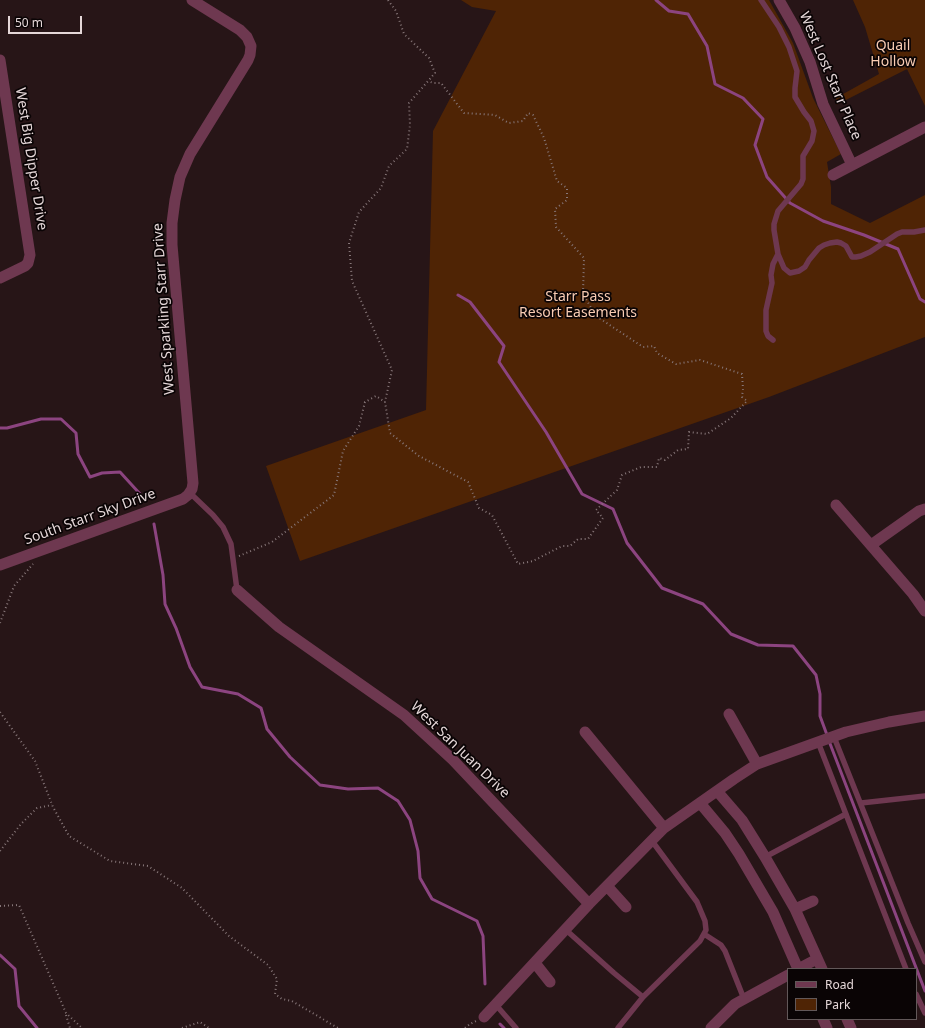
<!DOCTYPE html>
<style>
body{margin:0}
#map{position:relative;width:925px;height:1028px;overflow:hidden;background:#271517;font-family:"Noto Sans",sans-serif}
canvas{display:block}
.legend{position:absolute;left:787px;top:968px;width:130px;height:52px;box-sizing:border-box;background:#0a0405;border:1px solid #625859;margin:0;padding:5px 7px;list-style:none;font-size:12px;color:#e5d7d8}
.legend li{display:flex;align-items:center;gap:8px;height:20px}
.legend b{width:20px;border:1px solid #625859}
.scale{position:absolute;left:8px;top:16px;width:74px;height:18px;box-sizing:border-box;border:2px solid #e5d7d8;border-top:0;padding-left:5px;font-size:12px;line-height:14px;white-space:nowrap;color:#e5d7d8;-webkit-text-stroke:3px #0a0405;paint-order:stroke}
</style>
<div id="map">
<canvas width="925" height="1028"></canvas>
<ul class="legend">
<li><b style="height:5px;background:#6e3850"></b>Road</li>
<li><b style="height:11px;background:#4f2405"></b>Park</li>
</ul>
<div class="scale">50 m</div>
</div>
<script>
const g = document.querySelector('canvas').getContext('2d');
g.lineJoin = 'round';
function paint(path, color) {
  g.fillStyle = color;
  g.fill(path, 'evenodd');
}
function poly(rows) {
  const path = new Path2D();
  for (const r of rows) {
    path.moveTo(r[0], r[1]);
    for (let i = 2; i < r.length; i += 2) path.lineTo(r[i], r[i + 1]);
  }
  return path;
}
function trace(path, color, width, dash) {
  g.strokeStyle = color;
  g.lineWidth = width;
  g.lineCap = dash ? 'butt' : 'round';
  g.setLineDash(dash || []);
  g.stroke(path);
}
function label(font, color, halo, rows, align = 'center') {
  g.font = font + ' "Noto Sans",sans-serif';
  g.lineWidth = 3.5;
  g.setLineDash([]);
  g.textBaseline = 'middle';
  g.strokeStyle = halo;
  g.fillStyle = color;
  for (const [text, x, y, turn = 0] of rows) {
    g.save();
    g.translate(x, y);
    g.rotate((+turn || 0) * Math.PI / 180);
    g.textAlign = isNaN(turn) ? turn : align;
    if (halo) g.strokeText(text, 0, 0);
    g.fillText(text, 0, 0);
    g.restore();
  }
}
paint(poly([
 [461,0,769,0,793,43,813,98,841,154,827,162,831,187,831,204,870,223,925,195,925,337,769,397,300,561,266,466,426,410,433,131,496,11,472,7],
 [853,0,925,0,925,106,907,69,836,105,836,98,879,74,865,27]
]), '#4f2405');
trace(poly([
 [656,0,669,11,688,14,707,46,715,84,743,98,763,119,755,145,767,177,790,203,823,221,864,235,898,249,920,299,925,302],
 [458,295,470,302,504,346,499,362,546,432,582,494,613,509,627,543,662,588,703,604,731,634,758,645,793,646,816,675,820,694,820,716,827,735],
 [0,428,7,428,41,419,61,419,76,433,78,454,90,477,102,473,120,472,141,495],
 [154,524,163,575,165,604,176,628,190,667,202,687,238,694,261,708,267,729,290,757,320,785,348,789,378,788,398,801,410,820,418,851,420,878,432,899,477,921,483,936,485,984],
 [829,741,925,991],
 [0,955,15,969,19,1006,37,1028],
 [500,1024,504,1028]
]), '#8c4480', 3);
trace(poly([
 [388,0,396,11,404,34,429,58,435,73,409,103,410,125,407,149,389,166,381,188,359,212,349,243,352,281,392,370,385,402,390,433,419,456,468,482,479,508,492,515,518,564,533,561,562,546,570,546,578,539,588,539,603,518,596,510,617,490,622,475,641,467,657,467,659,458,665,460,678,450,688,449,689,432,707,434,731,418,747,401,742,397,743,389,742,374,700,360,676,364,657,353,654,346,643,347,596,316,583,294,584,258,556,227,555,209,567,200,567,188,557,181,544,138,533,115,528,113,523,121,509,123,495,115,464,113,441,83,433,83,428,81],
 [239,556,272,542,334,495,343,451,359,426,365,402,376,396,385,402],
 [0,623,14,586,33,564],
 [0,712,35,761,53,807,69,836,110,861,148,866,182,888,229,936,268,965,277,979,275,994,282,999,292,1001,338,1028],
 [0,851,21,824,37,808,52,805],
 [0,906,19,905,66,1013,82,1028],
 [66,1015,70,1028],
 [182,1028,200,1022,209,1028],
 [465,1028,470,1024,476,1021]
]), '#877779', 2, [1, 3]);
trace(poly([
 [761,0,779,27,789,47,797,71,795,88,795,97,804,112,811,121,814,131,812,141,803,156,803,179,801,184,778,211,774,224,774,230,778,254,784,268,790,273,799,271,805,267,809,260,819,248,824,245,830,243,837,242,841,243,846,246,852,257,856,257,861,256,870,252,897,234,902,232,914,232,925,230],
 [773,340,768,336,766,331,766,310,772,283,771,275,773,264,778,254],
 [190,493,213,515,223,527,231,544,237,590],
 [834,737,908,923,925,962],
 [818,742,906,969],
 [861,803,925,796],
 [765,857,846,814],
 [566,930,614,973,643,997],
 [704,934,721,945,725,951,744,999],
 [916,994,925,1013],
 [496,1005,516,1028],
 [618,1028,643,997,700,941,706,930,705,921,697,902,652,841]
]), '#6e3850', 5.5);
trace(poly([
 [779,0,795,28,810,62,823,104,852,165],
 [0,60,30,255,28,263,25,266,0,278],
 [833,175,925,127],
 [836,505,913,594,925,611],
 [871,545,919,511,925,509],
 [0,565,183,499,188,495,192,489,193,483,172,245,172,223,175,200,180,177,190,154,248,60,250,55,251,46,247,37,240,30,192,0],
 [237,590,279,627,404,715,453,760,589,904],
 [729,714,757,764],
 [585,732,664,828],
 [717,791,742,820,765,857,795,909,822,969],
 [700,803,725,833,739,854,773,912,798,969],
 [607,886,626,907],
 [795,909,813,901],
 [535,963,550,982],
 [798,969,817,959],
 [484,1017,589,904,664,828,734,779,757,764,846,732,889,722,925,716],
 [823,1019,827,1028],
 [847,1019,851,1028],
 [711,1028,735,1004,788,975]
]), '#6e3850', 11);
label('14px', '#f9ccb3', '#0a0405', [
 ["Quail",893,46],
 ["Hollow",893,62],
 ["Starr Pass",578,297],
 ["Resort Easements",578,313]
]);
label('14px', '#e5d7d8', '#0a0405', [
 ["West Lost Starr Place",830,76,67],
 ["West Big Dipper Drive",31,159,81],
 ["West Sparkling Starr Drive",164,309,-94],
 ["South Starr Sky Drive",90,517,-20],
 ["West San Juan Drive",460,750,44]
]);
</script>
